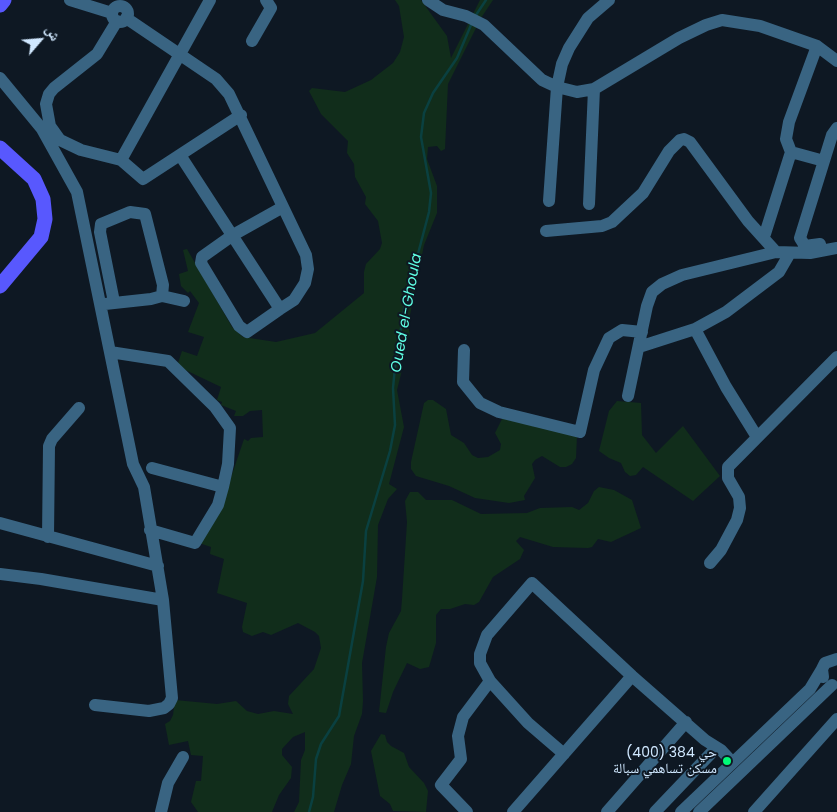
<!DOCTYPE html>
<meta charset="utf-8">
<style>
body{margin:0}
#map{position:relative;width:837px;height:812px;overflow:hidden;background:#0e1823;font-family:Poppins,"Noto Naskh Arabic",sans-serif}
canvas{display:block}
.north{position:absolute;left:15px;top:15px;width:50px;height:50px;-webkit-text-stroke:4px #0e1823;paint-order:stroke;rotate:63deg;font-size:14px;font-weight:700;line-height:20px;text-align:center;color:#d0e8ff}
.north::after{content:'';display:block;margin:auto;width:18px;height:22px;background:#d0e8ff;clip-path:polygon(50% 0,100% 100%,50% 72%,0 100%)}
</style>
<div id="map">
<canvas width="837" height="812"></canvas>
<div class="north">ش</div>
</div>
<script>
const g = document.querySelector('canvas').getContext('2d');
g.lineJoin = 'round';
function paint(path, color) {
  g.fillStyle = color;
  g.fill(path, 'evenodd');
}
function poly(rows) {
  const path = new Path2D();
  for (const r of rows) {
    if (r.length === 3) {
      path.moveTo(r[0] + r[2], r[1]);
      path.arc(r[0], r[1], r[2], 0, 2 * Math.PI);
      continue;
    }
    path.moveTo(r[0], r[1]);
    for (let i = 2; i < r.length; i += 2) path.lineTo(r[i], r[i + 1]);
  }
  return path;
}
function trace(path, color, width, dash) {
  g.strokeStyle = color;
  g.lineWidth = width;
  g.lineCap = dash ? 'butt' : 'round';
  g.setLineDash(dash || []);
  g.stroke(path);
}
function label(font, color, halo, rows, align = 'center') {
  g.font = font + ' Poppins,"Noto Naskh Arabic",sans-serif';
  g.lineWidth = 4;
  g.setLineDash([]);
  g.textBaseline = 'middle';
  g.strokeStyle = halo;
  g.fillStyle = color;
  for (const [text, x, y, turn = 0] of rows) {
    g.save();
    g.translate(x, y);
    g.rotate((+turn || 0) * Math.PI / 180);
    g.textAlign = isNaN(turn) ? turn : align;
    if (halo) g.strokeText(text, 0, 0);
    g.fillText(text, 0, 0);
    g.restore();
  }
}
paint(poly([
 [395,0,421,0,447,36,451,58,480,0,493,0,481,18,448,84,445,149,441,151,437,146,428,147,427,159,437,186,437,213,424,245,408,325,410,335,400,355,403,366,397,390,404,427,389,484,397,489,388,499,378,525,377,577,362,663,363,701,362,714,354,736,351,764,342,785,334,812,294,812,299,802,301,760,305,750,305,732,293,737,282,749,282,755,292,767,291,778,279,795,272,812,198,812,191,802,196,781,201,781,203,756,191,755,188,741,169,745,165,724,170,721,173,715,175,700,217,704,236,701,247,711,258,714,274,711,293,714,288,704,289,696,314,669,321,648,319,636,315,632,298,623,271,635,263,632,252,636,243,632,242,627,247,603,217,593,224,559,210,554,211,547,199,543,226,492,244,439,248,441,251,438,263,437,262,410,250,411,243,416,234,416,236,411,221,405,222,402,217,400,221,387,177,366,182,351,197,356,204,337,188,332,199,303,190,291,188,293,181,286,179,274,188,271,183,250,187,249,232,327,243,337,276,342,315,333,364,293,364,272,366,264,380,249,382,243,378,221,365,204,366,197,355,177,354,164,347,153,348,141,321,114,309,91,312,88,345,92,371,80,393,63,400,52,404,37,399,6],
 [428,400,433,400,446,409,451,435,464,443,472,455,478,458,488,457,500,450,501,444,495,433,503,417,577,436,576,458,572,464,566,467,560,467,542,456,535,460,532,464,535,478,524,496,525,500,509,503,475,498,449,486,416,476,411,469,411,462,424,403],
 [617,401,641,403,642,435,656,453,683,426,720,476,693,501,643,467,636,475,630,476,625,472,621,463,609,458,599,451,609,411],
 [599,487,614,490,632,500,641,528,611,542,598,539,592,547,588,548,553,547,520,537,516,541,524,550,520,559,493,577,479,602,474,605,465,604,450,609,441,609,436,615,436,643,429,667,420,669,407,663,393,692,386,713,379,712,386,647,389,633,401,611,402,599,407,522,405,501,410,492,418,492,426,500,452,500,481,514,527,513,540,508,572,507,579,510,588,503,594,491],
 [381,734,385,735,387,742,391,746,404,753,409,767,424,783,428,791,426,812,393,811,390,804,380,796,371,751]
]), '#112d1b');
trace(poly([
 [476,15,486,0],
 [309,812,313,797,316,759,321,744,339,716,363,581,366,531,390,451,395,425,393,388,395,367,405,303,429,212,431,193,421,137,424,113,433,93,457,58,471,25]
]), '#0a4040', 2.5);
trace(poly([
 [70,0,112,13],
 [428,0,443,10,466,16,484,25,542,80,557,87,577,92,594,89,679,38,706,25,722,20,760,26,817,46,837,61],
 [120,14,8],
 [126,18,216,79,229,94,306,255,308,269,305,283,294,300,280,309,180,155],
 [117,21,97,54,54,88,49,94,46,104,50,126,60,140,81,150,121,160,143,179,241,115],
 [252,41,271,8,266,0],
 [817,46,789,122,786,139,791,152,824,161],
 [0,78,42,129,77,192,133,464,144,487,163,600,172,698,169,704,164,708,149,711,95,705],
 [121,160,210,0],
 [549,201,557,87,562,64,569,48,588,18,609,0],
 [589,204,594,89],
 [546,231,602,226,612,222,643,193,669,151,680,140,684,139,690,142,748,221,776,252],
 [765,234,791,152],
 [820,244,805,246,800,238,832,135,837,128],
 [114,302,100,232,101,224,130,212,145,214,163,285,162,296],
 [105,304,151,299,162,296,184,301],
 [280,309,247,332,239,326,201,263,202,257,233,235,283,207],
 [695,329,726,387,757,437],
 [639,347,695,329,726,312,779,272,790,253],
 [464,350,463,382,480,403,499,412,580,432,594,370,609,338,622,330,642,332],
 [110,352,168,361,215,407,230,428,228,464,223,487],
 [628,396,647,306,652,292,662,284,682,275,776,252,810,253,837,248],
 [0,523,158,566],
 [150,530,195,543,218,505,223,487,152,468],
 [48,537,49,446,52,439,79,408],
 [710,563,721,550,737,520,740,508,739,497,728,478,728,467,837,357],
 [0,574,41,579,163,600],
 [823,677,822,669,825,663,837,659],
 [564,754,528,723,490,681,480,663,480,654,487,635,532,583,632,676,705,740,721,750,732,762],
 [161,812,168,783,183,757],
 [467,812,441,785,461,759,458,736,463,717,490,681],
 [513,812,632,676],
 [607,812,686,722],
 [655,812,716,748],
 [681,812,810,689,822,669],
 [699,812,832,685],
 [754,812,837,719]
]), '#396482', 12);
trace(poly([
 [0,5,4,0],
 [0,148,34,179,43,199,45,219,41,237,0,286]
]), '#5858fe', 15);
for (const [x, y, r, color] of [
 [727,761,5,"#01fa77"]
]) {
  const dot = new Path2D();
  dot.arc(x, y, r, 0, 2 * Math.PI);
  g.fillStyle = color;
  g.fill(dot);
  trace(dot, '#0e1823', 2);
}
label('14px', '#d0e8ff', '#0e1823', [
 ["حي 384 (400)",717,753],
 ["مسكن تساهمي سبالة",717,769]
], 'right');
label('italic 15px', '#5ffee4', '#0e1823', [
 ["Oued el-Ghoula",407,313,-80]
]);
</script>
